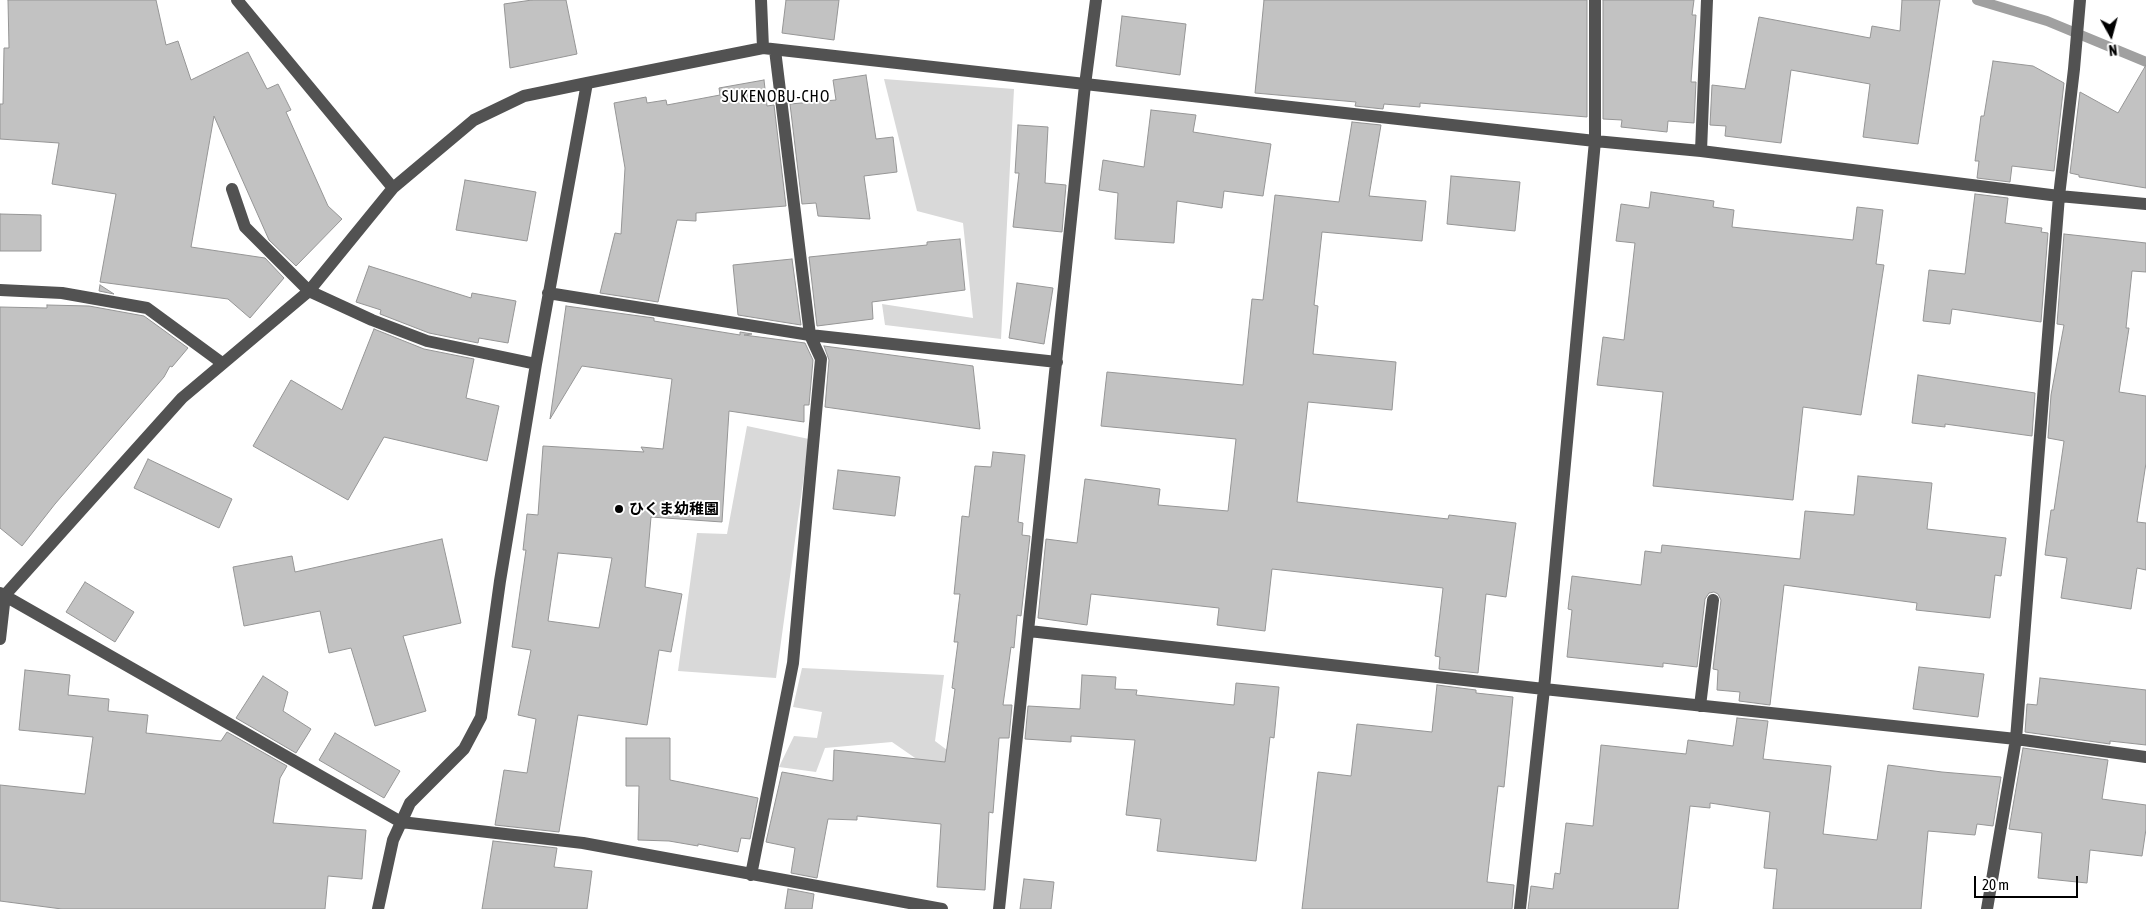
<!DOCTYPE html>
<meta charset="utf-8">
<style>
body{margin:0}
#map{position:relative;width:2146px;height:909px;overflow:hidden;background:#fff;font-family:"Asap Condensed",sans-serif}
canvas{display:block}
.north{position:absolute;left:2086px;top:10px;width:50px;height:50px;-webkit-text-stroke:4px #fff;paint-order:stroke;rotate:173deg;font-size:14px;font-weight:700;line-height:20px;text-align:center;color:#000}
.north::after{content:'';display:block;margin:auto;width:18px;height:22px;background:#000;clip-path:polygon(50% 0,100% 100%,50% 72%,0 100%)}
.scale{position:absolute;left:1974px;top:876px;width:104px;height:22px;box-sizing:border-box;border:2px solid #000;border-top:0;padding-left:6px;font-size:15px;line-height:18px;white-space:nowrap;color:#000;-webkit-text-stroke:4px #fff;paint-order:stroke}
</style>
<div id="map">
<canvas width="2146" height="909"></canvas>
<div class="north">N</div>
<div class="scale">20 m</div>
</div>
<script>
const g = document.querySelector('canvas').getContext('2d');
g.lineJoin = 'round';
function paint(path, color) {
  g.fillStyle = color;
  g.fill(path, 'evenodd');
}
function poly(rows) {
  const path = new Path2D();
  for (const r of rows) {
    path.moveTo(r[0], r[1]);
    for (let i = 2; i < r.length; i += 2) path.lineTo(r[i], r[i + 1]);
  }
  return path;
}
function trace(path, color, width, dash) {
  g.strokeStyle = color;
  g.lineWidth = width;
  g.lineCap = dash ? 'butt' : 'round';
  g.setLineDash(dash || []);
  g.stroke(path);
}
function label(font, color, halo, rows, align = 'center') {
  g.font = font + ' "Asap Condensed","Noto Sans JP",sans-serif';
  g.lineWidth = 4;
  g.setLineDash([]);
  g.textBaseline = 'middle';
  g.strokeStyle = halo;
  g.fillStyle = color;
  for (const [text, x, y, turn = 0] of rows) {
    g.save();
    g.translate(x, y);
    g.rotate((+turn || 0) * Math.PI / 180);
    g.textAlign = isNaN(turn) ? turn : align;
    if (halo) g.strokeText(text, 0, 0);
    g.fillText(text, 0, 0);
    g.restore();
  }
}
paint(poly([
 [884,79,1014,89,1001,339,885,325,882,304,973,318,963,223,917,211],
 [747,426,809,439,776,678,678,671,697,533,727,534],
 [802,668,944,675,935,741,947,750,947,780,892,742,825,748,816,772,779,767,794,736,817,738,822,712,793,707]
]), '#d9d9d9');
trace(poly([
 [1977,0,2047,21,2146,62]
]), '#a0a0a0', 10);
const building = poly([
 [8,0,156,0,166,45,178,41,191,80,248,52,267,89,278,84,291,110,286,112,328,206,342,219,296,266,269,240,214,116,191,247,265,258,284,278,250,318,228,299,100,282,116,194,52,184,59,143,0,139,0,104,3,104,4,48,9,48,8,0],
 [532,0,566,0,577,54,510,68,504,4,532,0],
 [786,0,839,0,834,40,782,33,786,0],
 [1264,0,1587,0,1587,117,1420,103,1420,107,1384,104,1383,109,1355,106,1356,102,1255,93,1264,0],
 [1603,0,1694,0,1692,15,1696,15,1691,82,1696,82,1694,123,1668,121,1667,132,1621,127,1622,120,1603,119,1603,0],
 [1902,0,1940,0,1918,144,1863,137,1870,84,1791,70,1781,143,1725,136,1726,126,1710,125,1712,85,1745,89,1759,17,1870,38,1872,26,1900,31,1902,0],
 [1122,16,1186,24,1180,75,1116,66,1122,16],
 [1993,61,2033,66,2064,83,2054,171,2012,166,2010,182,1977,178,1979,161,1975,161,1981,116,1984,116,1993,61],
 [2146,65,2146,188,2079,177,2079,175,2070,173,2080,92,2118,113,2146,65],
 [866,75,876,139,893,137,897,172,864,176,870,219,818,216,816,203,802,204,790,104,836,100,833,80,866,75],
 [764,80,767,106,774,105,786,206,696,213,696,221,677,220,658,302,600,293,615,233,621,234,625,168,614,103,646,97,647,103,666,100,667,105,720,95,719,88,764,80],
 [1151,110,1196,115,1193,132,1271,144,1263,196,1224,191,1222,208,1177,201,1174,243,1115,239,1118,193,1099,190,1103,160,1144,167,1151,110],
 [1352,122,1381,125,1369,196,1426,201,1422,241,1322,232,1314,305,1318,306,1313,354,1396,362,1392,410,1308,402,1297,502,1448,519,1449,515,1516,523,1506,597,1486,594,1478,673,1439,669,1440,657,1435,656,1443,588,1272,569,1265,631,1217,625,1219,608,1091,594,1087,625,1038,618,1046,539,1077,543,1085,479,1160,489,1158,505,1228,511,1236,439,1101,426,1107,372,1243,385,1252,299,1263,300,1275,195,1339,202,1352,122],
 [1018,125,1048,127,1045,183,1066,185,1062,232,1013,227,1019,173,1015,173,1018,125],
 [1451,176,1520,182,1515,231,1447,224,1451,176],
 [465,180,536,192,527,241,456,230,465,180],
 [1651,192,1714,201,1713,207,1734,210,1732,227,1853,240,1857,207,1883,210,1876,264,1884,265,1861,415,1803,407,1793,500,1653,486,1663,392,1597,385,1603,337,1624,340,1635,243,1616,241,1621,204,1649,208,1651,192],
 [1975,194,2008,198,2005,223,2042,228,2041,232,2048,233,2041,322,1952,309,1950,324,1923,321,1929,270,1965,274,1975,194],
 [0,214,41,215,41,251,0,251,0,214],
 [2064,234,2146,243,2146,272,2132,271,2126,328,2129,328,2119,392,2146,396,2146,463,2137,522,2146,523,2146,570,2137,568,2131,609,2061,598,2067,558,2045,555,2051,510,2054,510,2064,441,2048,438,2051,395,2064,325,2057,324,2064,234],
 [960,239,965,290,872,302,873,319,817,326,809,257,927,245,927,242,960,239],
 [792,259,801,325,738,315,733,265,792,259],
 [369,266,471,298,472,293,516,301,508,343,479,338,478,343,429,333,380,314,381,310,356,302,369,266],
 [1017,283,1053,288,1044,344,1009,338,1017,283],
 [100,285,114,294,99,291,100,285],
 [47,305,89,306,144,316,188,348,172,367,170,366,164,377,55,504,22,546,0,528,0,307,47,308,47,305],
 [566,306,654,318,654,321,740,335,740,332,752,334,744,335,805,343,813,360,809,405,804,405,804,422,729,411,722,522,651,517,645,587,682,594,671,652,659,650,647,725,578,715,559,832,495,825,504,770,527,773,536,719,518,715,531,650,512,647,526,550,523,550,527,514,538,515,543,446,644,452,641,447,663,449,672,379,582,366,550,419,566,306],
 [558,553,612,558,599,628,548,621,558,553],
 [374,329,424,349,474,359,466,398,499,406,487,461,384,437,348,500,253,446,291,380,342,410,374,329],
 [824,346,973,366,980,429,825,407,829,360,824,346],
 [1918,375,2035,393,2032,436,1945,424,1945,427,1912,423,1918,375],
 [993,452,1025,455,1018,522,1023,523,1022,535,1030,536,1021,616,1017,615,1014,648,1011,647,1003,705,1012,705,1009,738,999,738,993,813,989,812,985,890,937,887,941,824,857,816,857,820,828,819,817,878,791,873,795,848,766,842,782,772,833,781,834,750,945,762,955,689,952,688,958,642,954,642,960,594,954,594,962,516,969,517,975,466,991,467,993,452],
 [148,459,232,499,219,528,134,488,148,459],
 [838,470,900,477,895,516,833,509,838,470],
 [1858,476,1932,483,1927,529,2006,538,2001,576,1995,575,1990,618,1916,610,1917,603,1784,585,1770,705,1739,701,1740,692,1717,690,1718,670,1713,669,1721,600,1718,594,1714,592,1709,593,1705,599,1697,667,1663,663,1663,667,1567,657,1572,610,1568,609,1572,576,1641,585,1645,551,1661,553,1662,545,1800,559,1805,511,1854,515,1858,476],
 [442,539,461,623,403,636,426,711,375,726,351,648,329,653,320,611,244,626,233,567,292,556,295,572,442,539],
 [85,582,134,612,115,642,66,612,85,582],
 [1919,667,1984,674,1978,717,1913,709,1919,667],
 [25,670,70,675,68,695,109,699,108,711,148,715,146,733,221,741,227,732,287,766,280,778,273,823,366,830,362,879,328,876,325,909,62,909,0,901,0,785,85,794,93,737,19,730,25,670],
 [1082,675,1116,677,1115,689,1137,690,1136,695,1234,705,1236,683,1279,687,1274,738,1270,737,1256,861,1157,851,1161,819,1126,815,1135,740,1071,736,1071,742,1025,739,1028,706,1080,709,1082,675],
 [263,676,288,692,283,711,311,729,296,753,236,718,263,676],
 [2040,678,2146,690,2146,745,2110,741,2110,744,2025,732,2027,704,2037,705,2040,678],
 [1437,685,1476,690,1476,693,1513,697,1504,787,1498,786,1487,882,1514,885,1512,909,1302,909,1318,772,1351,776,1357,724,1432,732,1437,685],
 [1737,718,1768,721,1763,759,1831,766,1823,834,1877,840,1888,765,1942,772,2001,777,1993,826,1977,824,1975,835,1928,831,1921,909,1773,909,1777,869,1764,868,1770,812,1710,803,1710,808,1690,806,1678,909,1528,909,1531,886,1553,889,1555,873,1560,874,1566,823,1593,826,1601,745,1686,754,1688,740,1733,746,1737,718],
 [335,733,400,771,384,798,319,760,335,733],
 [626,738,670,738,670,780,758,798,750,839,741,838,738,852,698,844,698,846,669,841,638,840,639,786,626,786,626,738],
 [2023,748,2108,760,2102,799,2146,805,2146,829,2142,856,2090,850,2087,883,2038,878,2042,833,2009,829,2023,748],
 [493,841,557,848,554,867,592,871,587,909,482,909,493,841],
 [1024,879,1054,882,1051,909,1020,909,1024,879],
 [788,889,814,894,812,909,785,909,788,889]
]);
paint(building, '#c2c2c2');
trace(building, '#969696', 1);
trace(poly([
 [237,0,393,188],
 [761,0,763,48],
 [1701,151,1707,0],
 [232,189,245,227,309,291,372,320,427,341,536,364],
 [0,290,62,293,147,308,222,363],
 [548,293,810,335,1057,362],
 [0,593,401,822,583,843,942,909],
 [1029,631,1544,689,2016,739,2146,757],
 [0,639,5,595,182,398,309,291,393,188,474,120,524,96,587,83,763,48,1595,141,1701,151,2059,196,2146,204],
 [1700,706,1713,600],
 [751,875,793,663,821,359,810,335,775,50],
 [378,909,393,840,410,803,464,749,481,717,500,581,536,364,587,83],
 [999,909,1085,85,1096,0],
 [1520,909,1544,689,1595,141,1595,0],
 [1987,909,2016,739,2059,196,2074,69,2080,0]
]), '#525252', 12);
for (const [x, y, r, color] of [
 [619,509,5,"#000"]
]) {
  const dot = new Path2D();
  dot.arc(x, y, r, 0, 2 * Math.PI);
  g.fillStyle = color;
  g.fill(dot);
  trace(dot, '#fff', 2);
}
label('bold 15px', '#000', '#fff', [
 ["ひくま幼稚園",629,509]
], 'left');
g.letterSpacing = '1px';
label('16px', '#000', '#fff', [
 ["SUKENOBU-CHO",776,97]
]);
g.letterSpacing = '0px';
</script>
